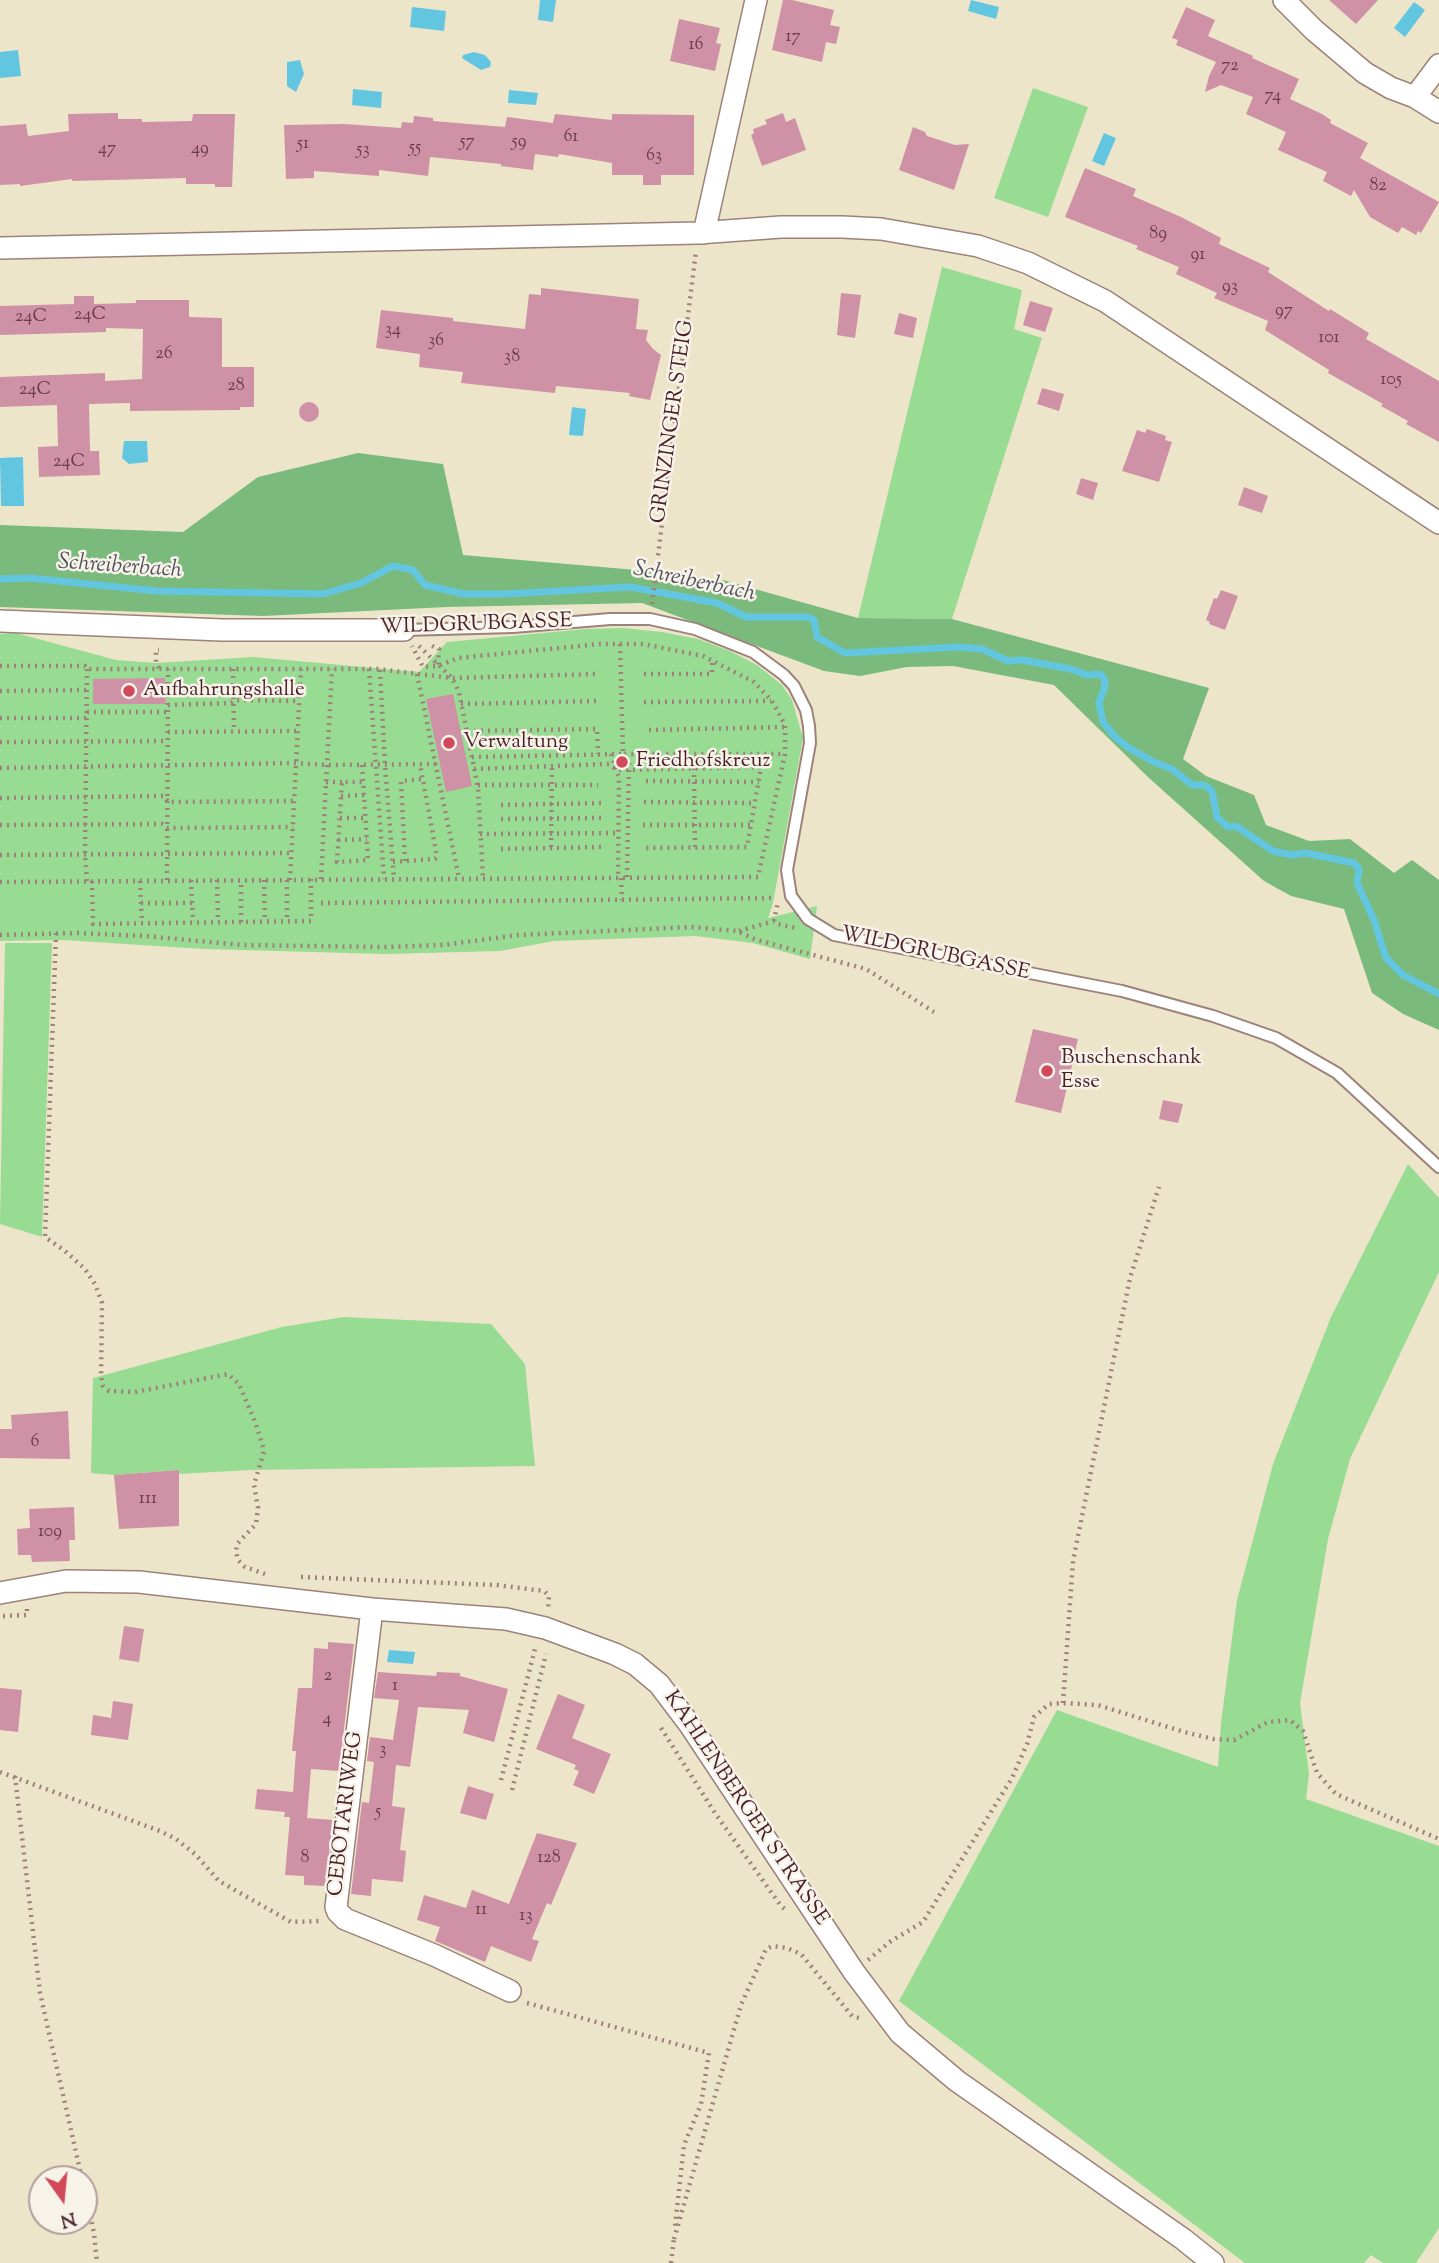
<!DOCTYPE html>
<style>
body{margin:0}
#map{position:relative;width:1439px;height:2263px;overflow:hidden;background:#ede5c9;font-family:"Sorts Mill Goudy",serif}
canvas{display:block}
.north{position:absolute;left:28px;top:2165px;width:70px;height:70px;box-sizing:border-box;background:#f7f3e8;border:2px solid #b29e9c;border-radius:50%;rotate:165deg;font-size:19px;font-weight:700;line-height:28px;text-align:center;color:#4a1f2b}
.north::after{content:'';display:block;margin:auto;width:24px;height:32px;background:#d1495b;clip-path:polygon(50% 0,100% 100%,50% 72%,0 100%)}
</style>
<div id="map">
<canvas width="1439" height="2263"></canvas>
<div class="north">N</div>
</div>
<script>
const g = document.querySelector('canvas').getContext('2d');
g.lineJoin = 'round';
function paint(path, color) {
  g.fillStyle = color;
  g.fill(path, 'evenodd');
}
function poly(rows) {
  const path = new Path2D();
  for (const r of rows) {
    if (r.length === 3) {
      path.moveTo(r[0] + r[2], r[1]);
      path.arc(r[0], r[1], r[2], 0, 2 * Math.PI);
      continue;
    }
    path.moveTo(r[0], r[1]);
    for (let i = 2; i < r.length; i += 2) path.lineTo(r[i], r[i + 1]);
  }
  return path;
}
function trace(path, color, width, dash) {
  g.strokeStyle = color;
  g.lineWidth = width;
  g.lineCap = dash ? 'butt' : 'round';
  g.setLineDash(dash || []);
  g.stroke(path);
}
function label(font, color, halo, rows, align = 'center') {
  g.font = font + ' "Sorts Mill Goudy",serif';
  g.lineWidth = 5;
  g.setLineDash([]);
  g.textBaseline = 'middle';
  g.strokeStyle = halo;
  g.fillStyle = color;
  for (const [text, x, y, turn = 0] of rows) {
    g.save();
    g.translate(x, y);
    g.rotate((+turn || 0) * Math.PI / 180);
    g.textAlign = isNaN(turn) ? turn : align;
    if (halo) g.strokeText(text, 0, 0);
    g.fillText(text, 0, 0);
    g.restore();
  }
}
paint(poly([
 [1033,88,1088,107,1048,217,994,198],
 [942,267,1022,290,1014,329,1042,338,952,619,858,618],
 [623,628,662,632,698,639,730,651,757,665,782,685,792,700,803,738,773,903,768,918,817,906,810,959,753,943,695,936,554,941,500,951,385,954,204,949,63,940,0,941,0,634,16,633,116,660,156,663,253,657,419,672,447,642,586,629],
 [5,943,52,943,42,1237,0,1224],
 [1408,1164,1439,1198,1439,1272,1350,1459,1328,1539,1300,1703,1309,1774,1306,1799,1439,1846,1439,2228,1416,2263,1383,2263,1371,2255,1364,2263,1245,2263,899,2001,1057,1710,1218,1767,1221,1723,1237,1600,1273,1464,1331,1317],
 [344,1317,491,1324,525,1364,535,1466,250,1470,179,1474,178,1470,114,1475,91,1473,93,1378,282,1327]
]), '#98db93');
paint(poly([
 [358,453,443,464,463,555,648,571,723,580,858,618,952,619,1209,688,1183,759,1206,776,1254,795,1266,825,1309,841,1350,839,1394,873,1412,860,1439,880,1439,1030,1403,1014,1372,993,1344,909,1291,896,1264,881,1149,778,1054,685,953,666,907,667,860,676,824,671,642,603,447,607,263,616,0,607,0,525,183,532,258,477]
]), '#7abb7d');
paint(poly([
 [540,0,556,0,553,22,538,20],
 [971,0,999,7,996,19,968,11],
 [1414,2,1425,10,1405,37,1394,28],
 [412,7,446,11,444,31,410,27],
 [18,50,21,76,0,78,0,52],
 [474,52,485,55,491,62,490,67,481,70,462,58,463,55],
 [300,60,304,74,296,92,287,86,287,62],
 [353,89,382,92,381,108,352,105],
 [509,90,538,93,536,105,508,103],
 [1104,133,1116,138,1104,166,1092,161],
 [572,407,586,409,583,436,569,435],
 [124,441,147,441,148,462,129,464,122,458],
 [23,457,24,506,1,506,0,458],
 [389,1650,415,1652,413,1664,387,1662]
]), '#63c6e1');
trace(poly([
 [0,579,30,578,156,591,323,594,361,583,393,566,413,570,425,585,464,594,505,594,630,587,717,603,746,617,808,617,814,620,817,637,845,653,959,647,982,649,1008,661,1022,660,1071,669,1087,675,1100,674,1104,678,1105,686,1099,703,1103,722,1114,736,1129,748,1154,762,1172,769,1192,785,1204,785,1212,791,1217,817,1228,827,1236,826,1273,851,1292,855,1306,853,1354,863,1359,869,1357,883,1374,920,1386,958,1403,975,1439,994]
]), '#63c6e1', 7);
paint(poly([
 [783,0,792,0,834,10,830,25,840,27,836,44,826,42,822,62,772,50],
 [1329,0,1378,0,1356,24],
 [1186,7,1215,20,1208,36,1253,56,1252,58,1299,79,1290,99,1322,114,1331,120,1330,123,1368,143,1360,158,1439,202,1421,233,1418,231,1416,235,1402,227,1398,233,1370,217,1354,190,1351,196,1323,181,1327,172,1278,150,1286,132,1246,114,1253,97,1221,85,1205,92,1209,76,1216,62,1176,45,1178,40,1172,38],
 [679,19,720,28,716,43,721,44,715,71,670,61],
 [118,113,118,119,142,119,142,122,192,121,193,114,235,114,232,187,215,187,215,184,186,184,186,178,72,181,72,179,20,186,20,184,0,185,0,126,26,124,28,136,69,131,68,114],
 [783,113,786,122,795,118,806,150,762,166,751,135,754,133,753,129,767,124,765,120],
 [555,114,612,120,612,114,694,115,694,175,661,175,661,185,643,185,643,175,612,175,612,163,559,154,558,157,535,154,533,170,501,166,501,164,430,157,428,176,379,170,379,176,314,171,314,178,286,179,284,125,344,124,401,128,402,122,413,123,414,116,433,118,433,121,505,127,507,117,553,123],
 [913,127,925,132,927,136,955,145,969,144,954,190,899,170],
 [1085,168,1136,189,1133,196,1181,217,1221,238,1219,244,1270,268,1268,272,1329,311,1330,309,1369,333,1366,339,1439,381,1439,442,1406,424,1408,421,1381,406,1383,404,1328,373,1329,370,1265,330,1268,321,1214,298,1217,293,1176,274,1179,267,1136,249,1138,246,1065,217],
 [541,288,639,299,636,329,648,330,646,340,653,349,661,355,650,400,629,396,630,393,556,386,555,393,461,383,463,372,419,367,420,354,376,348,381,310,453,318,453,321,525,329,529,294,541,295],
 [841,293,861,295,855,338,837,335],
 [74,296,94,296,94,304,136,303,136,300,189,300,189,317,222,318,222,367,254,367,254,407,240,407,240,410,130,411,130,403,89,404,90,451,99,451,100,475,39,477,38,447,58,446,57,405,0,407,0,377,105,373,105,381,142,379,143,329,106,328,106,332,0,335,0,306,74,304],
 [1030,301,1053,308,1045,332,1023,325],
 [899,313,917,318,913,338,894,334],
 [1042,388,1064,394,1059,411,1037,404],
 [309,412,10],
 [1147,429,1166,436,1165,440,1172,442,1159,482,1122,471,1137,430,1145,433],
 [1081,478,1098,483,1093,500,1076,494],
 [1244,487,1268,496,1262,513,1238,505],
 [1221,590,1238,596,1225,630,1209,624,1210,622,1206,620,1214,598,1217,599],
 [165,678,166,704,93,704,93,679],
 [453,694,472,786,446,792,426,699],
 [1033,1029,1078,1039,1061,1113,1015,1102],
 [1163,1100,1183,1104,1178,1123,1159,1119],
 [68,1411,70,1459,0,1458,0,1429,12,1429,11,1415],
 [179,1470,179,1526,119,1529,114,1475],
 [74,1507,75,1540,69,1540,70,1561,32,1562,31,1555,18,1555,17,1529,30,1528,29,1509],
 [124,1626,144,1629,139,1662,119,1659],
 [328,1642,354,1644,339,1771,311,1769,307,1818,333,1820,325,1886,304,1885,304,1876,285,1875,290,1817,284,1817,285,1812,255,1809,257,1789,293,1792,296,1751,292,1751,298,1688,312,1688,314,1648,328,1649],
 [378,1672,436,1676,437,1672,460,1673,460,1676,508,1689,494,1742,463,1733,469,1710,418,1707,410,1767,396,1765,392,1806,405,1808,400,1850,406,1851,403,1882,372,1879,371,1896,351,1894,362,1802,369,1803,374,1762,367,1761,370,1737,393,1740,399,1700,374,1698],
 [0,1688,22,1690,18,1732,0,1730],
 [558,1694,585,1705,572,1738,611,1754,594,1794,573,1785,579,1771,574,1769,576,1765,536,1749],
 [113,1701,133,1704,128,1740,91,1735,93,1715,111,1718],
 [468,1786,494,1794,486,1820,460,1813],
 [537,1833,577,1843,551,1905,547,1903,532,1939,539,1941,531,1962,491,1946,485,1962,435,1941,440,1927,417,1920,424,1895,466,1908,472,1890,509,1904]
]), '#ce91a6');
const lane = poly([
 [404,630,513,627,610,619,650,619,695,629,753,652,784,675,794,686,806,710,809,726,810,743,787,870,791,896,808,919,834,935,1122,991,1213,1016,1276,1038,1337,1073,1439,1167]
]);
const street = poly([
 [1284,0,1314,30,1365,73,1391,88,1415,97,1439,112],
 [1415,97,1439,65],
 [704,233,756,0],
 [0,248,698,233,781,227,842,227,881,229,978,246,1028,263,1105,301,1439,523],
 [0,621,222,630,404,630],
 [0,1593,66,1581,139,1582,372,1609,506,1619,545,1628,615,1654,635,1664,659,1684,690,1725,854,1972,900,2033,957,2081,1183,2239,1213,2263],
 [372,1609,336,1907,338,1912,345,1919,434,1955,510,1991]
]);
trace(lane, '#9c827a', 14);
trace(street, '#9c827a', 24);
trace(poly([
 [652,604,696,251],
 [419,646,452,678,459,692,478,788,483,878],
 [432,646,439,649,438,665],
 [0,666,85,666,87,669,377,669,452,678,598,674],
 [159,668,156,663,156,650,159,650],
 [233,669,234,731],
 [369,669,384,879],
 [380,670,385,765,394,879],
 [417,674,459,878],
 [644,674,712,674,712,660],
 [0,691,87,690],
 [644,702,771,701],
 [461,704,599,701],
 [168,705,231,703,236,700,300,701],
 [87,712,168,712],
 [0,718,87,718],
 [649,730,785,727],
 [467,731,597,729,598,754],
 [168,732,298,731],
 [0,742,168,741],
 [611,754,619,778,618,877],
 [472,757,623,754,620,644],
 [362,765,364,795,368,860,337,862,342,782,363,782],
 [0,768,296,763,327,765,436,764],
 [694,768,695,847],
 [474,769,609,764,617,770,761,767,747,847,642,848],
 [646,781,759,782],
 [326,782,342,782],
 [478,785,598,785],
 [341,796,364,795],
 [0,798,164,796,168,802,294,801],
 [644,802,755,803],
 [501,805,601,803],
 [340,818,365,818],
 [501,819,602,818],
 [0,825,162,824,167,828,293,827],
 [643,825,751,825],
 [480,834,619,833],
 [338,840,367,839],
 [551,847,552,766],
 [501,849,601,847],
 [0,855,292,853],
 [405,861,401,781,422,779],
 [393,862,435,859,437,857,420,764],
 [627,877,629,764,623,754,785,754],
 [621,878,622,900],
 [321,879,332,669],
 [167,880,168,669],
 [191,880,193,922],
 [217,880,218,922],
 [264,880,265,921],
 [287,880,287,921],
 [290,880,301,669],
 [87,881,85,854,87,669],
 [92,881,93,924,311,921,311,879],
 [140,881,142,923],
 [0,882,758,877,785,754,785,725,772,701,754,682,703,656,643,644,600,644,458,658,438,666,423,667,412,646],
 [141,903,192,903],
 [321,903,776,898],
 [774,921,778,902],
 [241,922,241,880],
 [739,931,774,921,778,924,796,928],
 [56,933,45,1237,65,1251,85,1269,95,1284,102,1303,101,1376,103,1386,109,1391,135,1392,228,1374,239,1384,256,1424,264,1451,254,1485,258,1508,256,1524,237,1544,236,1552,238,1560,245,1567,265,1574],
 [0,935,77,933,145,936,242,945,383,947,443,945,518,935,691,927,737,931,757,940,866,969,934,1012],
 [301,1577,496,1585,544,1591,549,1596,548,1610],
 [3,1616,27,1615,27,1609],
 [1063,1703,1073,1561,1130,1278,1159,1187],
 [661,1728,715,1813,781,1906,788,1912],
 [0,1772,160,1831,176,1839,195,1854,219,1881,291,1922,322,1921],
 [15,1776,40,1993,82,2179],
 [501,1780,535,1649],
 [512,1790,546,1654],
 [868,1960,891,1941,923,1922,1012,1778,1027,1744,1034,1717,1049,1704,1063,1703,1098,1705,1184,1732,1214,1739,1234,1740,1268,1722,1290,1720,1303,1731,1317,1773,1336,1794,1439,1839],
 [527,2003,709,2053,701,2104,684,2145,675,2226],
 [84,2188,94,2233,97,2263],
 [674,2239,741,2005,766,1949,773,1946,787,1948,801,1954,852,2016,863,2019],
 [671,2263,674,2238]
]), '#9c827a', 4.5, [2, 5]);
trace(lane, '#fff', 10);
trace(street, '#fff', 21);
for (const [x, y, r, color] of [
 [129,691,7,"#d1495b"],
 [449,743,7,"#d1495b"],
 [622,762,7,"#d1495b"],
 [1047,1071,7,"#d1495b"]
]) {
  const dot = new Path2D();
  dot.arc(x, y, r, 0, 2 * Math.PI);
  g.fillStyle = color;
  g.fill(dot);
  trace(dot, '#f7f3e8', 2.5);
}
label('18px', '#6b3c4a', null, [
 ["17",793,38],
 ["16",696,46],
 ["72",1230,67],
 ["74",1273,97],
 ["61",571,138],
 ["57",467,143],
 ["59",519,143],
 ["51",303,145],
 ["55",415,149],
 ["47",107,150],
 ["49",200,150],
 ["53",363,151],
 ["63",654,157],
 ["82",1378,187],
 ["89",1158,235],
 ["91",1198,256],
 ["93",1230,288],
 ["97",1284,312],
 ["24C",90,316],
 ["24C",31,318],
 ["34",393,331],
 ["101",1329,339],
 ["36",436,342],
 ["26",164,355],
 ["38",512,358],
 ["105",1391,381],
 ["28",236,387],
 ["24C",35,391],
 ["24C",69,463],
 ["6",35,1443],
 ["111",148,1500],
 ["109",50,1533],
 ["2",328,1677],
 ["1",395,1687],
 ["4",327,1720],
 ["3",383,1751],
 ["5",378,1813],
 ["8",305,1859],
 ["128",549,1859],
 ["11",481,1911],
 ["13",526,1917]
]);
label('21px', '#4a1f2b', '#f7f3e8', [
 ["GRINZINGER STEIG",674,422,-82],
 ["WILDGRUBGASSE",476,626,-2],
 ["WILDGRUBGASSE",935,955,12],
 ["KAHLENBERGER STRASSE",745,1809,56],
 ["CEBOTARIWEG",347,1814,-83]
]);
label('21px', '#4a1f2b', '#f7f3e8', [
 ["Aufbahrungshalle",143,691],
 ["Verwaltung",463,743],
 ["Friedhofskreuz",636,762],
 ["Buschenschank",1061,1059],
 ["Esse",1061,1083]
], 'left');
label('italic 23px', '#525162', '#f7f3e8', [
 ["Schreiberbach",120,568,4],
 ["Schreiberbach",694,583,12]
]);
</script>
